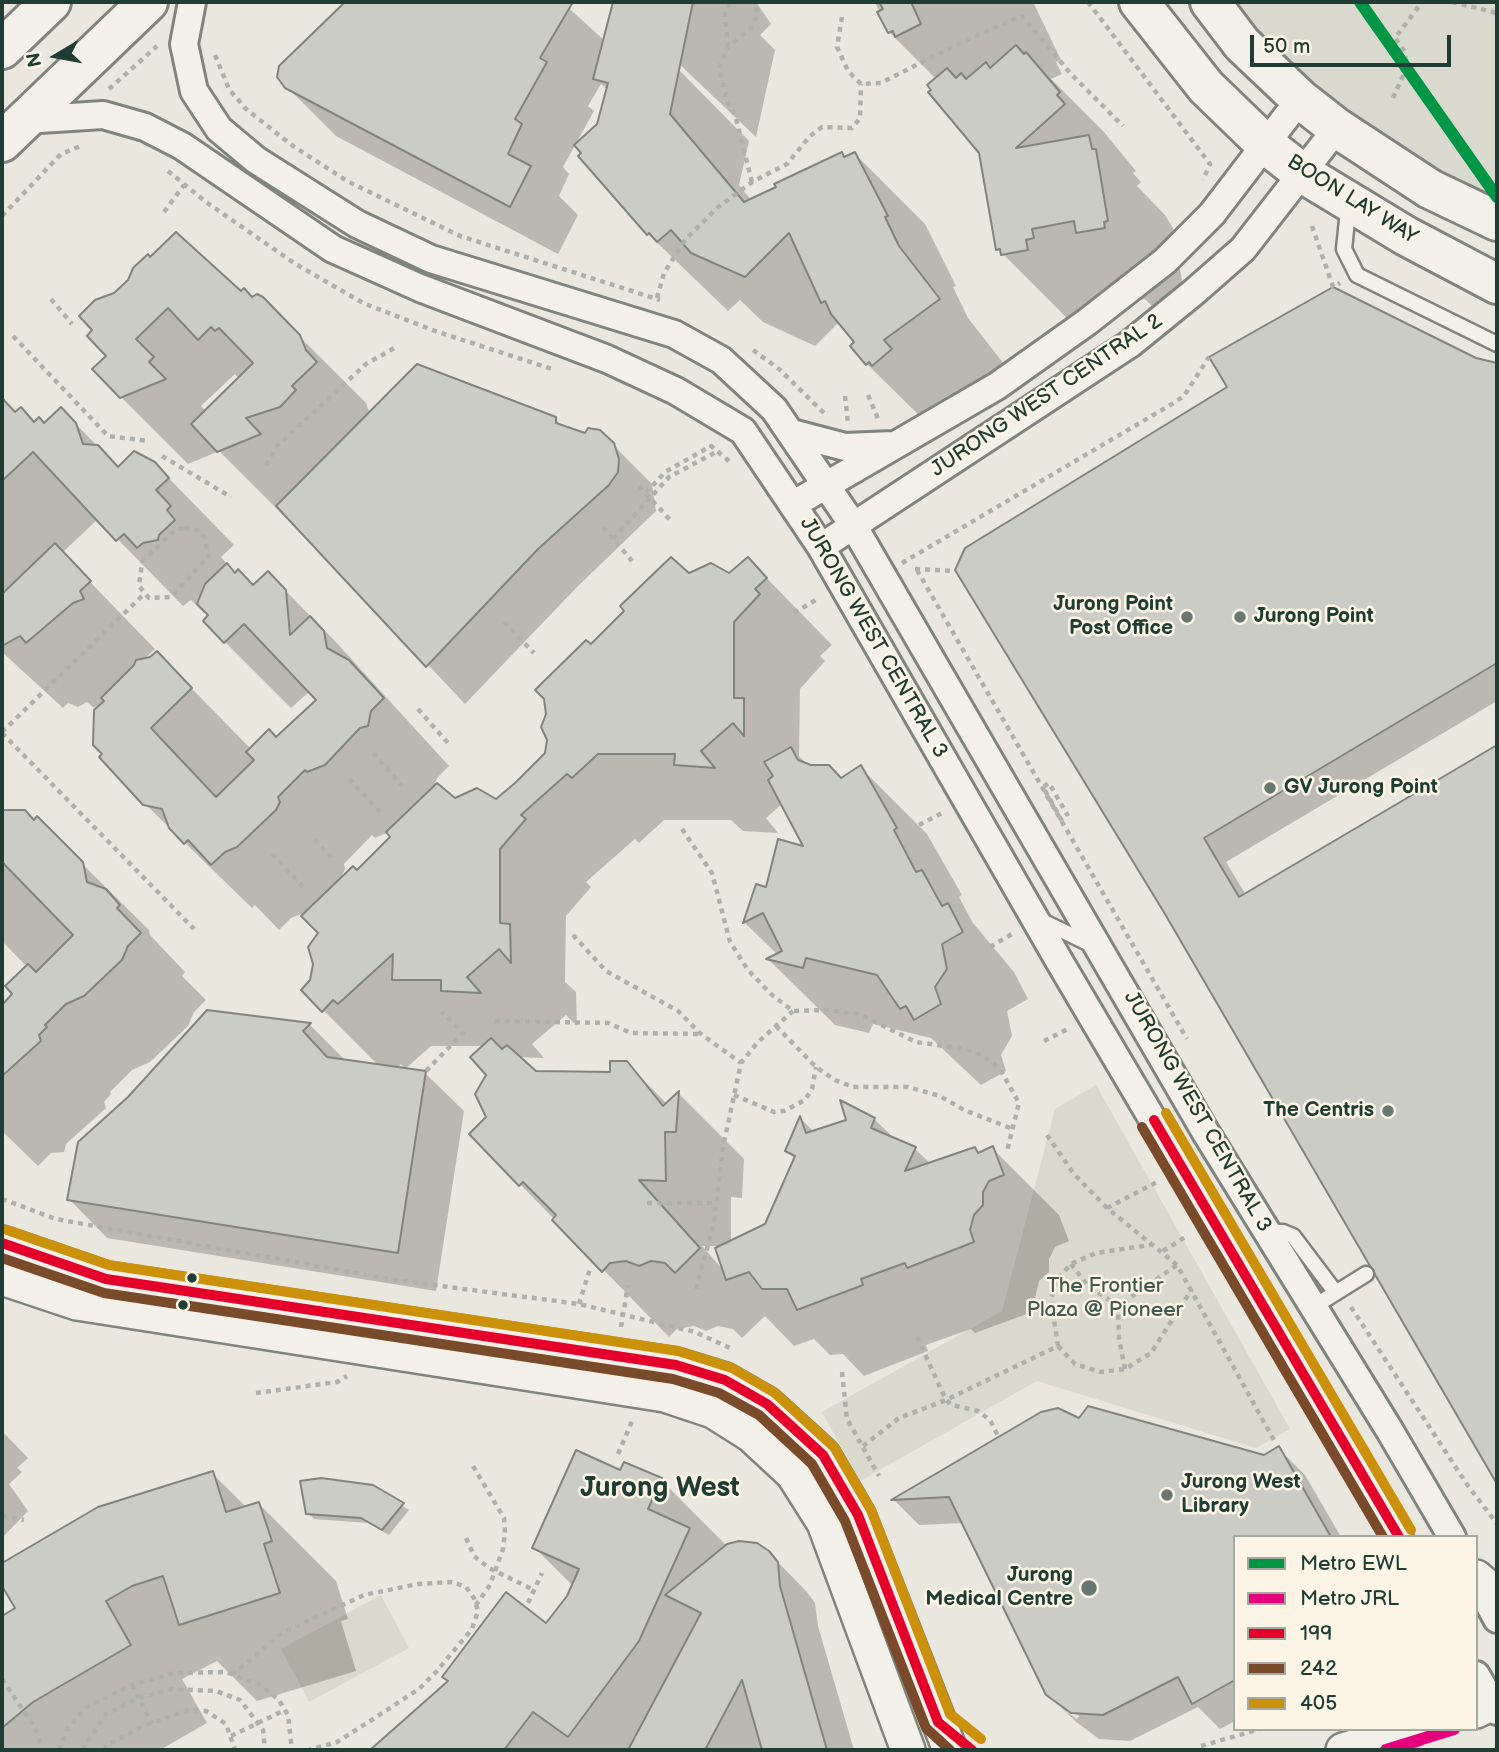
<!DOCTYPE html>
<style>
body{margin:0}
#map{position:relative;width:1499px;height:1752px;overflow:hidden;background:#eae7df;font-family:"Balsamiq Sans",sans-serif}
canvas{display:block}
.frame{position:absolute;inset:0;border:4px solid #1f3d34;pointer-events:none}
.legend{position:absolute;left:1233px;top:1535px;width:245px;height:196px;box-sizing:border-box;background:#fcf5e5;border:2px solid #a4ab9e;margin:0;padding:9px 12px;list-style:none;font-size:21px;color:#1f3d34}
.legend li{display:flex;align-items:center;gap:14px;height:35px}
.legend b{width:35px;border:2px solid #a4ab9e}
.north{position:absolute;left:21px;top:21px;width:70px;height:70px;-webkit-text-stroke:5px #fcf5e5;paint-order:stroke;rotate:260deg;font-size:19px;font-weight:700;line-height:28px;text-align:center;color:#1f3d34}
.north::after{content:'';display:block;margin:auto;width:24px;height:32px;background:#1f3d34;clip-path:polygon(50% 0,100% 100%,50% 72%,0 100%)}
.scale{position:absolute;left:1250px;top:35px;width:201px;height:32px;box-sizing:border-box;border:4px solid #1f3d34;border-top:0;padding-left:9px;font-size:21px;line-height:24px;white-space:nowrap;color:#1f3d34;-webkit-text-stroke:5px #fcf5e5;paint-order:stroke}
</style>
<div id="map">
<canvas width="1499" height="1752"></canvas>
<div class="frame"></div>
<ul class="legend">
<li><b style="height:9px;background:#009645"></b>Metro EWL</li>
<li><b style="height:9px;background:#e5007d"></b>Metro JRL</li>
<li><b style="height:9px;background:#e4002b"></b>199</li>
<li><b style="height:9px;background:#7a4b2a"></b>242</li>
<li><b style="height:9px;background:#cc910a"></b>405</li>
</ul>
<div class="north">N</div>
<div class="scale">50 m</div>
</div>
<script>
const g = document.querySelector('canvas').getContext('2d');
g.lineJoin = 'round';
function paint(path, color) {
  g.fillStyle = color;
  g.fill(path, 'evenodd');
}
function poly(rows) {
  const path = new Path2D();
  for (const r of rows) {
    path.moveTo(r[0], r[1]);
    for (let i = 2; i < r.length; i += 2) path.lineTo(r[i], r[i + 1]);
  }
  return path;
}
function trace(path, color, width, dash) {
  g.strokeStyle = color;
  g.lineWidth = width;
  g.lineCap = dash ? 'butt' : 'round';
  g.setLineDash(dash || []);
  g.stroke(path);
}
function label(font, color, halo, rows, align = 'center') {
  g.font = font + ' "Balsamiq Sans",sans-serif';
  g.lineWidth = 5;
  g.setLineDash([]);
  g.textBaseline = 'middle';
  g.strokeStyle = halo;
  g.fillStyle = color;
  for (const [text, x, y, turn = 0] of rows) {
    g.save();
    g.translate(x, y);
    g.rotate((+turn || 0) * Math.PI / 180);
    g.textAlign = isNaN(turn) ? turn : align;
    if (halo) g.strokeText(text, 0, 0);
    g.fillText(text, 0, 0);
    g.restore();
  }
}
paint(poly([
 [1216,2,1497,2,1497,215,1359,139],
 [1096,1085,1290,1429,1256,1448,1037,1381,860,1481,822,1412,1002,1311,1055,1109],
 [381,1595,409,1648,309,1702,281,1649]
]), '#dad9cd');
paint(poly([
 [348,2,429,2,434,5,436,2,562,2,605,41,608,28,680,71,749,141,739,185,752,201,842,154,846,158,855,154,925,224,956,286,953,287,968,318,1008,369,943,435,939,431,937,433,867,364,853,346,857,342,840,321,815,346,763,322,740,300,728,311,648,234,581,156,599,125,608,90,601,84,588,106,594,111,563,167,569,174,559,196,578,215,558,254,336,136,287,87,280,67],
 [614,2,756,2,771,24,760,35,775,50,756,137],
 [875,2,1033,2,1061,60,1056,62,1062,74,1051,79,1104,132,1136,171,1133,173,1141,182,1137,186,1165,215,1173,228,1185,298,1155,309,1145,299,1109,306,1103,317,1104,327,1080,331,998,249,981,154,936,79,889,32],
 [241,294,262,299,366,403,370,414,555,419,565,428,585,435,600,432,652,484,656,511,577,587,465,704,288,516,285,517,219,451,188,464,121,397,109,356,95,330,81,316],
 [235,374,239,379,206,411,201,406],
 [1475,360,1497,365,1497,701,1226,862,1246,895,1497,747,1497,1480,1166,913,957,570],
 [2,400,16,414,35,424,44,425,61,409,119,468,154,463,234,545,221,557,236,574,254,587,268,573,334,640,449,766,437,778,435,783,455,801,496,801,547,754,591,647,688,575,730,575,748,559,832,645,820,656,825,661,800,689,799,756,810,767,842,780,861,768,927,834,962,895,959,897,973,923,1014,972,1028,999,1007,1011,1012,1036,1001,1055,1006,1071,981,1085,931,1038,873,1024,869,1033,835,1025,769,960,778,955,745,923,757,886,767,889,807,849,783,803,766,818,778,833,743,831,731,820,664,820,639,843,635,839,586,882,591,887,566,916,565,982,576,992,577,1026,566,1015,532,1044,544,1058,518,1057,535,1073,612,1074,627,1063,667,1104,679,1094,744,1159,742,1198,731,1197,731,1242,767,1226,795,1159,787,1151,801,1119,814,1132,874,1119,896,1140,915,1149,931,1164,975,1149,979,1154,993,1149,1059,1215,1069,1241,1055,1247,1049,1259,1049,1272,1039,1281,1035,1298,1040,1309,975,1333,971,1329,926,1345,928,1351,864,1376,843,1354,830,1355,814,1339,794,1346,765,1316,742,1338,733,1329,718,1326,706,1331,694,1326,677,1329,669,1337,520,1184,488,1117,485,1046,431,1046,405,1069,401,1064,397,1069,425,1073,464,1111,436,1291,107,1238,69,1199,129,1098,208,1011,310,1025,346,1061,379,1066,303,990,312,981,320,933,309,911,291,918,279,930,255,905,252,908,144,803,95,744,96,706,94,708,87,702,78,707,68,703,63,708,2,652],
 [98,519,183,606,191,600,204,613,206,611,225,642,291,708,310,691,318,700,277,740,251,749,157,653,143,660,155,649,62,553],
 [389,832,393,837,357,872,340,879,345,869,344,864,372,835,375,838],
 [702,1246,717,1246,725,1272],
 [2,812,24,812,34,822,37,819,149,930,150,935,185,972,182,976,206,1000,194,1012,188,1026,150,1062,132,1070,110,1092,111,1094,104,1102,106,1108,66,1144,64,1152,51,1153,38,1166,2,1131,2,1007,15,994,27,967,2,941],
 [1050,1410,1080,1420,1265,1457,1278,1448,1305,1475,1341,1537,1235,1537,1235,1721,1220,1729,1198,1707,1130,1741,1099,1739,1075,1721,1048,1694,964,1523,919,1525,894,1500],
 [1066,1707,1079,1716,1077,1719,1066,1711],
 [2,1431,28,1458,17,1468,22,1472,9,1484,28,1511,2,1538],
 [621,1472,661,1480,727,1546,768,1552,807,1592,815,1603,818,1626,854,1750,372,1750,450,1682,547,1625,573,1586,535,1548],
 [212,1473,247,1508,259,1504,336,1581,348,1619,341,1621,356,1671,257,1701,217,1661,182,1679,207,1723,160,1750,2,1750,2,1618,17,1609,2,1582,2,1565,99,1508],
 [347,1481,372,1487,409,1510,389,1535,368,1523,314,1519,308,1513,302,1483]
]), '#0003');
const building = poly([
 [345,2,573,2,540,58,547,62,515,119,522,124,508,154,531,166,510,207,285,88,277,77,279,66,345,2],
 [613,2,693,2,670,114,744,202,776,187,774,184,842,152,844,157,855,152,888,216,885,217,899,246,940,299,884,340,892,349,872,366,869,362,866,365,850,346,854,342,831,314,825,301,821,303,789,233,745,277,691,253,671,230,657,242,649,233,647,235,578,156,581,153,574,145,597,124,608,83,593,79,613,2],
 [879,2,911,2,921,24,895,37,893,31,888,33,877,12,883,9,879,2],
 [1016,45,1024,54,1026,52,1060,92,1057,95,1065,104,1016,148,1089,135,1092,149,1096,149,1108,221,1104,222,1105,228,1076,233,1074,221,1032,229,1034,238,1026,240,1028,250,1001,255,1000,249,996,250,979,153,928,92,931,90,927,85,947,68,956,78,961,73,966,79,986,62,990,68,1016,45],
 [176,232,241,291,244,288,252,297,257,294,263,297,300,335,306,350,317,362,292,386,296,390,280,407,246,418,261,434,217,452,191,424,253,363,219,328,215,331,211,327,198,340,168,308,136,339,154,357,149,362,166,379,120,398,92,369,106,356,87,336,92,330,79,316,95,300,114,293,128,280,133,268,148,254,150,257,176,232],
 [1333,287,1476,358,1497,363,1497,663,1204,838,1239,897,1497,745,1497,1484,1165,914,955,570,965,548,1227,387,1209,357,1333,287],
 [417,364,556,417,556,423,585,433,588,428,600,430,614,443,619,459,618,472,609,485,538,549,426,667,276,506,417,364],
 [2,398,15,412,21,407,34,422,39,417,44,423,61,407,76,423,83,444,98,445,118,467,134,451,155,462,169,478,156,490,171,506,167,510,175,520,159,535,158,540,143,543,137,548,124,534,116,541,33,452,2,481,2,398],
 [55,543,91,581,80,591,84,599,73,603,26,643,20,636,2,646,2,594,55,543],
 [671,557,689,573,711,563,729,573,748,557,767,578,755,589,760,594,734,622,734,698,744,698,744,736,733,723,701,751,715,768,674,765,675,754,598,754,572,778,567,774,521,815,526,819,500,849,500,923,510,924,511,963,499,949,467,977,481,993,441,991,441,980,392,980,393,954,338,1004,333,1000,322,1012,301,990,310,980,313,964,308,947,318,933,301,916,353,866,357,870,390,837,386,832,437,783,455,798,477,788,496,799,515,783,545,753,547,740,541,727,546,714,544,699,535,690,586,640,591,644,624,611,620,606,671,557],
 [227,563,235,573,238,569,253,585,268,571,286,590,290,635,310,616,324,631,327,648,349,660,384,698,371,711,368,726,360,728,325,765,307,772,305,770,278,797,280,802,276,810,237,847,225,852,211,865,188,840,184,844,169,828,162,809,143,805,99,757,102,754,93,745,94,710,104,701,101,698,134,665,136,660,150,657,157,651,192,688,151,728,216,797,254,760,246,752,269,729,276,737,316,700,244,624,224,643,203,621,208,615,197,604,205,584,227,563],
 [791,747,798,760,811,765,829,765,841,778,861,765,897,828,894,830,916,872,922,870,942,906,948,903,963,932,942,944,947,969,935,987,941,1004,914,1020,906,1006,900,1009,877,975,806,958,803,968,766,959,782,951,763,913,743,923,756,884,766,887,778,839,803,846,768,780,773,776,764,762,791,747],
 [2,810,25,810,34,820,37,816,83,862,87,882,106,889,120,905,117,908,141,933,128,946,122,960,84,996,66,1004,45,1025,47,1027,39,1035,41,1041,2,1076,2,1005,12,994,5,986,28,964,36,972,73,935,2,862,2,810],
 [207,1010,311,1023,303,1031,327,1057,426,1071,398,1253,67,1200,78,1142,128,1097,207,1010],
 [491,1038,502,1049,507,1045,536,1071,610,1072,610,1061,627,1061,663,1106,679,1091,676,1132,665,1132,666,1181,639,1180,700,1248,675,1273,665,1263,651,1261,639,1266,626,1261,610,1263,602,1272,552,1220,556,1215,523,1182,519,1186,469,1134,486,1117,475,1094,486,1075,470,1057,491,1038],
 [840,1100,875,1118,871,1128,916,1147,905,1171,975,1147,978,1153,993,1146,1004,1175,989,1181,983,1192,983,1205,974,1215,970,1230,974,1242,907,1268,905,1263,861,1279,863,1285,797,1310,787,1289,762,1289,749,1272,726,1280,715,1248,765,1224,795,1156,785,1151,800,1116,806,1133,846,1120,840,1100],
 [1088,1406,1264,1455,1279,1446,1331,1537,1235,1537,1235,1680,1192,1704,1178,1677,1103,1715,1071,1713,1046,1695,949,1497,891,1500,1041,1412,1058,1408,1079,1418,1088,1406],
 [576,1450,620,1470,624,1462,662,1478,648,1509,690,1528,639,1641,568,1737,533,1712,504,1750,370,1750,448,1681,442,1677,506,1592,546,1623,567,1596,579,1569,532,1548,576,1450],
 [213,1471,226,1512,259,1502,272,1541,264,1544,280,1593,179,1625,163,1576,132,1586,106,1601,131,1645,33,1702,2,1728,2,1616,15,1608,2,1586,2,1563,98,1507,213,1471],
 [321,1478,373,1485,404,1503,382,1530,361,1518,306,1514,300,1481,321,1478],
 [739,1541,757,1543,769,1551,778,1562,780,1586,827,1750,762,1750,742,1680,705,1750,628,1750,701,1613,665,1595,727,1544,739,1541]
]);
paint(building, '#ccccc6');
trace(building, '#80847f', 2);
const service = poly([
 [1356,208,1347,220,1344,249,1357,275,1497,344],
 [1040,920,1094,946],
 [1267,1232,1283,1232,1293,1236,1336,1293],
 [1313,1307,1366,1274]
]);
const minor = poly([
 [192,2,184,44,194,91,219,129,256,160,357,224,431,259,674,334,721,360,774,409,853,525,1206,1133,1390,1431,1452,1537],
 [24,120,103,115,145,127,182,146,333,249,420,288,607,359,676,391,743,431,821,547,1058,959,1399,1537],
 [792,433,845,447,893,445],
 [794,504,997,386,1087,322,1165,261,1212,214,1300,99],
 [821,547,1130,344,1194,292,1243,249,1337,128],
 [1477,1581,1497,1619],
 [1476,1675,1497,1711]
]);
const tertiary = poly([
 [2,1243,106,1279,676,1365,725,1380,767,1404,823,1455,858,1515,950,1750],
 [2,1278,77,1303,665,1395,713,1411,751,1435,793,1474,824,1523,908,1750],
 [1476,1577,1497,1595],
 [1476,1711,1497,1701],
 [1343,1750,1413,1729]
]);
const primary = poly([
 [1139,2,1206,87,1265,144,1302,173,1406,236,1497,284],
 [1210,2,1242,44,1300,99,1337,128,1430,189,1497,221],
 [2,49,51,2],
 [2,142,148,2]
]);
trace(service, '#80847f', 19);
trace(minor, '#80847f', 32);
trace(tertiary, '#80847f', 38);
trace(primary, '#80847f', 44);
trace(poly([
 [1088,2,1210,164,1203,180],
 [1452,2,1497,13],
 [842,17,837,47,848,71,861,84,881,83,956,45,1022,16,1071,74,1123,126],
 [728,47,725,14,730,2],
 [215,55,229,89,246,109,293,146,347,181,460,236,660,300],
 [109,89,157,46],
 [1393,98,1406,69,1405,52,1395,38,1422,2],
 [168,171,206,202,294,263,363,303,435,331,555,370],
 [752,182,735,115,725,98,726,93,719,68,728,47,751,28,757,17,756,2],
 [164,212,184,185],
 [2,216,61,154,83,145],
 [1312,226,1333,287,1340,283],
 [657,298,664,273,685,240,717,208,752,182,787,164,810,136,822,127,852,128,860,118,861,84],
 [51,299,72,324],
 [13,336,108,436,148,441],
 [753,350,779,369,825,414],
 [868,395,879,421],
 [845,396,848,423],
 [710,445,730,462],
 [162,456,231,497],
 [266,465,278,445,366,364,398,346],
 [639,486,672,522],
 [646,493,665,472,711,446],
 [603,527,632,561],
 [184,528,197,530,204,537,209,556,171,597,149,598,139,586,142,562,174,531,184,528],
 [613,539,669,477,718,451],
 [902,563,1172,404,1184,396,1209,357],
 [915,569,955,571],
 [917,570,1187,1039],
 [794,613,819,598],
 [504,622,534,653],
 [418,709,448,743],
 [2,732,144,594],
 [2,733,194,929],
 [373,753,404,788],
 [349,779,380,812],
 [919,825,942,813],
 [682,829,712,873,730,942,748,970,772,995,793,1011,826,1010,859,1014,916,1042,966,1049,983,1056,1000,1069,1019,1103,1007,1151],
 [314,839,332,858],
 [272,854,304,888],
 [573,935,606,971,678,1011,701,1034,741,1063],
 [990,947,1012,934],
 [495,1021,608,1023,631,1033,700,1034],
 [776,1026,816,1067,835,1080,853,1087,908,1087,940,1096,964,1110,1013,1129],
 [1044,1041,1068,1029],
 [426,1071,463,1033,442,1012],
 [734,1095,774,1112,784,1111,805,1100,812,1089,816,1067],
 [1047,1135,1074,1174,1107,1208,1177,1265,1275,1442],
 [2,1199,56,1219,395,1280,579,1304,695,1332,732,1349],
 [647,1203,716,1203],
 [1107,1208,1157,1182],
 [1163,1251,1187,1236],
 [1071,1264,1087,1285,1118,1306],
 [696,1289,714,1223,723,1147,741,1063,757,1043,793,1011],
 [579,1304,590,1269],
 [1351,1307,1466,1483,1497,1524],
 [621,1327,628,1285],
 [917,1337,946,1400,952,1405,978,1411,990,1420,998,1436],
 [1058,1346,1075,1364,1101,1372,1125,1369,1151,1353,1192,1289],
 [1125,1369,1119,1339,1118,1306,1177,1265],
 [842,1372,847,1419,879,1476],
 [256,1393,337,1382,347,1376],
 [863,1446,899,1418,946,1400,1058,1346,1051,1300,1056,1281,1071,1264,1096,1253,1150,1245],
 [618,1454,633,1419],
 [473,1466,504,1518,505,1532,503,1549,490,1585,476,1605],
 [2,1516,24,1520],
 [466,1538,474,1556,489,1568,534,1590],
 [528,1603,542,1573],
 [232,1675,282,1633,364,1595,418,1584,452,1582,466,1587,474,1598,478,1611,472,1629,436,1672,419,1689,370,1721,337,1742,309,1750],
 [2,1679,35,1728,43,1750],
 [132,1685,152,1724],
 [231,1736,285,1710],
 [1201,1746,1260,1729],
 [59,1750,67,1730,85,1708,132,1685,173,1673,226,1672,260,1685,278,1699,288,1715,292,1750],
 [82,1750,106,1714,140,1698,172,1689,216,1691,240,1700,263,1730,265,1750],
 [104,1750,107,1745,144,1726,188,1710,206,1711,226,1724,235,1750]
]), '#aeb1ab', 4.5, [5, 5]);
trace(service, '#f3f0ea', 14);
trace(minor, '#f3f0ea', 26);
trace(tertiary, '#f3f0ea', 33);
trace(primary, '#f3f0ea', 38);
trace(poly([
 [1062,821,1043,787,1049,783,1068,816]
]), '#aeb1ab', 4.5, [5, 5]);
trace(poly([
 [1154,1120,1399,1537],
 [2,1243,106,1279,676,1365,725,1380,767,1404,823,1455,858,1515,938,1722,972,1750]
]), '#e4002b', 10);
trace(poly([
 [1142,1127,1383,1537],
 [2,1258,104,1293,673,1379,719,1393,759,1415,812,1464,845,1521,926,1728,950,1750]
]), '#7a4b2a', 10);
trace(poly([
 [1166,1113,1411,1530],
 [7,1230,109,1265,678,1351,732,1368,775,1393,834,1447,871,1510,950,1714,981,1739]
]), '#cc910a', 10);
trace(poly([
 [1360,2,1497,197]
]), '#009645', 12);
trace(poly([
 [1386,1750,1454,1729]
]), '#e5007d', 12);
for (const [x, y, r, color] of [
 [1187,617,7,"#667870"],
 [1240,617,7,"#667870"],
 [1270,788,7,"#667870"],
 [1388,1111,7,"#667870"],
 [192,1278,6,"#1f3d34"],
 [183,1305,6,"#1f3d34"],
 [1167,1495,7,"#667870"],
 [1089,1588,9,"#667870"]
]) {
  const dot = new Path2D();
  dot.arc(x, y, r, 0, 2 * Math.PI);
  g.fillStyle = color;
  g.fill(dot);
  trace(dot, '#fcf5e5', 2.5);
}
label('21px', '#1f3d34', '#fcf5e5', [
 ["BOON LAY WAY",1352,200,32],
 ["JURONG WEST CENTRAL 2",1047,396,-34],
 ["JURONG WEST CENTRAL 3",873,638,60],
 ["JURONG WEST CENTRAL 3",1197,1112,60]
]);
label('bold 21px', '#1f3d34', '#fcf5e5', [
 ["Jurong Point",1173,605],
 ["Post Office",1173,629],
 ["Jurong Point",1254,617,"left"],
 ["GV Jurong Point",1284,788,"left"],
 ["The Centris",1374,1111],
 ["Jurong West",1181,1483,"left"],
 ["Library",1181,1507,"left"],
 ["Jurong",1073,1576],
 ["Medical Centre",1073,1600]
], 'right');
label('21px', '#425a50', '#fcf5e5', [
 ["The Frontier",1105,1287],
 ["Plaza @ Pioneer",1105,1311]
]);
label('bold 28px', '#1f3d34', '#fcf5e5', [
 ["Jurong West",660,1489]
]);
</script>
